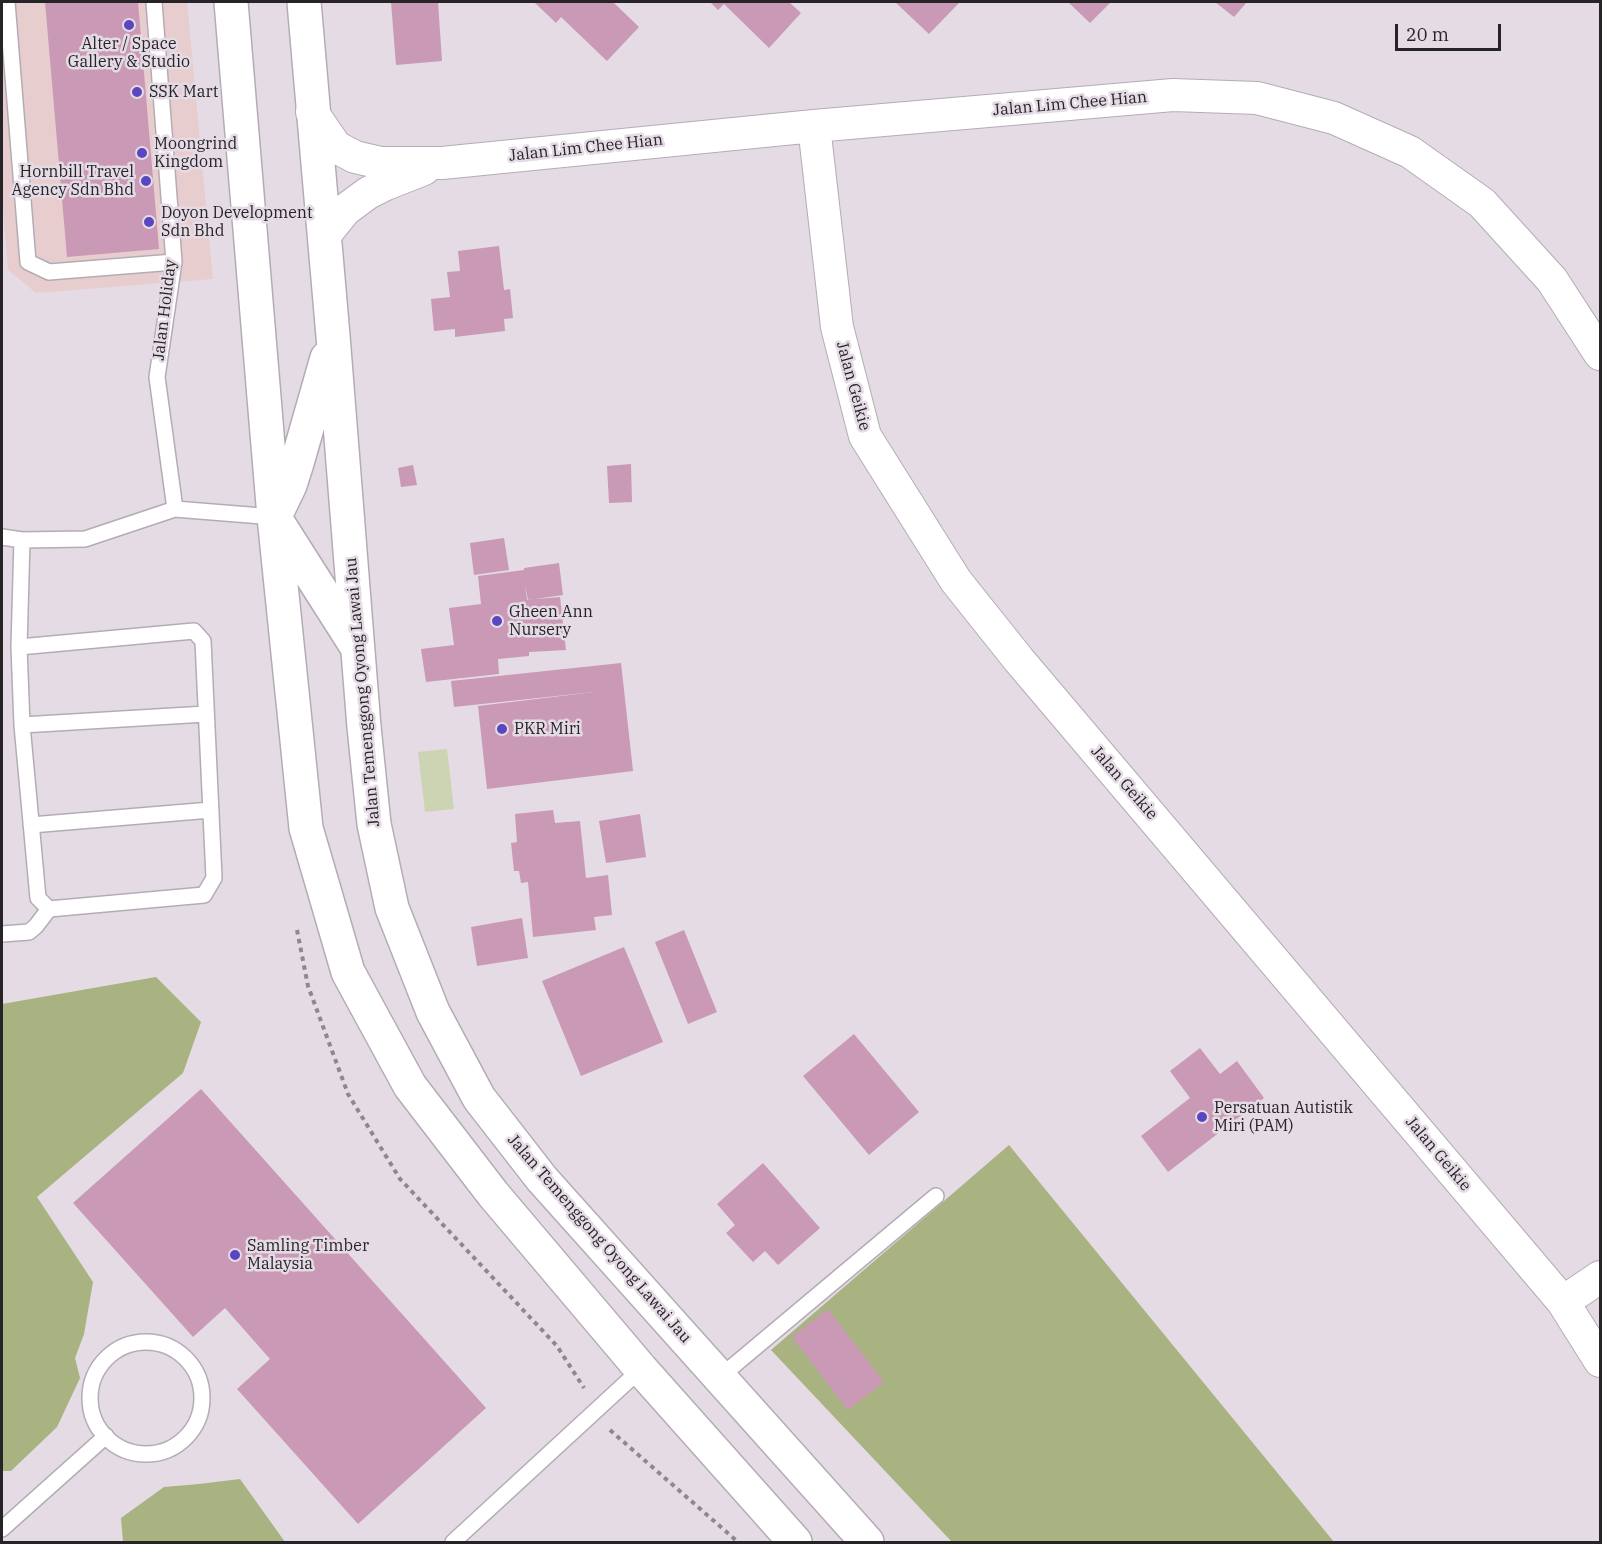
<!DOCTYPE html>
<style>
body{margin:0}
#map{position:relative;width:1602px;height:1544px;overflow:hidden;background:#e4dbe5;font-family:"IBM Plex Serif",serif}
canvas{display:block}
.frame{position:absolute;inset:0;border:3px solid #272428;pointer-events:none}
.scale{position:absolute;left:1395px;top:24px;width:106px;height:27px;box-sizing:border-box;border:3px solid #272428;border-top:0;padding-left:8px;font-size:18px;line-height:21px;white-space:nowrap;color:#272428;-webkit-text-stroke:4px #e4dbe5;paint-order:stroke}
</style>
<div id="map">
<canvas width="1602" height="1544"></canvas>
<div class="frame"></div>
<div class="scale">20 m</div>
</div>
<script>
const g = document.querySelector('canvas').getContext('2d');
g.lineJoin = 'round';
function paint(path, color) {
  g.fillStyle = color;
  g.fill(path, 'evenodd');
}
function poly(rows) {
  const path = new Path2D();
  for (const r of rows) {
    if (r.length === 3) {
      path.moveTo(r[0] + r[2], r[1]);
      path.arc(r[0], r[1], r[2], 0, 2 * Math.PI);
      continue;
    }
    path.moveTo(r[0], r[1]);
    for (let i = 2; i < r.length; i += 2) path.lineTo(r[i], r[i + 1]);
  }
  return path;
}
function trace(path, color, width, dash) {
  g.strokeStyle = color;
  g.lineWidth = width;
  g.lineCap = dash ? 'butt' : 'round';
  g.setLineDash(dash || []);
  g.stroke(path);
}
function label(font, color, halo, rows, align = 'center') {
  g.font = font + ' "IBM Plex Serif",serif';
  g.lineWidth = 5;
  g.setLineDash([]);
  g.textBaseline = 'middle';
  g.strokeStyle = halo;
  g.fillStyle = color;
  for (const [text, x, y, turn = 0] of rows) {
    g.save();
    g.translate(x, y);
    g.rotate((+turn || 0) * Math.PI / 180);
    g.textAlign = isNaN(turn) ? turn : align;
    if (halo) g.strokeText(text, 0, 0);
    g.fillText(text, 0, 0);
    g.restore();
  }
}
paint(poly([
 [2,2,187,2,213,279,36,293,8,270,2,200]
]), '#e8cdce');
paint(poly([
 [447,749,454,809,425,812,418,752]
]), '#cdd4b4');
paint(poly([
 [156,977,201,1022,183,1073,37,1197,93,1282,84,1334,75,1358,80,1378,57,1427,11,1471,2,1471,2,1004],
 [1009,1145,1334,1542,952,1542,771,1350],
 [240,1479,285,1542,123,1542,121,1518,164,1487,199,1484]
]), '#a9b281');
paint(poly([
 [45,2,138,2,159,249,67,257],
 [391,2,438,2,442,61,396,65],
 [534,2,613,2,639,27,607,61,561,17,556,23],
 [710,2,789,2,801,13,769,48,724,4,718,10],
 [895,2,960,2,929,34],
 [1068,2,1111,2,1090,23],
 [1215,2,1247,2,1234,17],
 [499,246,504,290,510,289,513,318,504,319,505,331,455,337,455,329,434,331,431,299,450,297,447,272,460,271,458,251],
 [631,464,632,502,609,503,607,466],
 [413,465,417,485,401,487,398,468],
 [504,538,509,570,474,575,470,543],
 [559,563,563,595,528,600,525,585,527,600,524,600,560,597,566,650,529,652,529,656,498,659,499,674,426,682,421,649,454,645,449,608,481,604,478,576,524,570,524,568],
 [621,663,633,771,487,789,478,706,594,692,454,707,451,681],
 [553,810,555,823,580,821,586,878,608,875,612,915,594,917,596,930,533,937,528,882,521,883,519,871,514,871,511,843,517,842,515,814],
 [640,814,646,857,606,863,599,821],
 [522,918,528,958,477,966,471,927],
 [684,930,717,1012,688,1024,655,942],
 [624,947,663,1042,581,1076,542,981],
 [854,1034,919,1112,869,1155,803,1076],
 [1200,1048,1220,1074,1237,1061,1264,1098,1168,1172,1141,1136,1190,1098,1170,1071],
 [201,1089,486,1408,358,1524,237,1389,270,1359,225,1308,193,1337,73,1203],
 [763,1163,820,1228,778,1265,765,1251,753,1262,726,1233,735,1225,717,1204],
 [828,1309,884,1382,848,1410,792,1337]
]), '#ca99b5');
const lane = poly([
 [7,2,28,262,49,272,174,262],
 [154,2,174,262,157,377,175,509],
 [2,537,22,540,85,539,175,509,274,517],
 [22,540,19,647,22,725,38,898,49,909],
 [22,725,206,714],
 [31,825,211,810],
 [2,934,29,932,36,926,49,909,204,895,214,878,203,641,194,631,19,647],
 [146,1398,56],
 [720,1377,936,1196],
 [2,1529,106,1436],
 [453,1542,641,1369]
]);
const street = poly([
 [312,112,336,147,355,157,381,163,442,163,814,126,1173,95,1257,98,1334,118,1410,152,1482,203,1552,280,1600,354],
 [814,126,837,327,865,436,956,581,1019,660,1563,1302,1600,1361],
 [324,236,345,210,368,193,386,184,424,169],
 [1563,1302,1600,1277]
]);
const primary = poly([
 [231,2,274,517,306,828,348,972,410,1086,493,1194,641,1369,795,1542],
 [304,2,333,336,364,727,374,824,392,908,433,1012,479,1098,542,1179,867,1542],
 [276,514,290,485,297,463,327,358],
 [278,523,355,644]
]);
trace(lane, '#b4acb5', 18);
trace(street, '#b4acb5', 34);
trace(primary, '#b4acb5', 36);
trace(poly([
 [297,930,308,986,348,1094,400,1179,557,1346,584,1388],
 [610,1430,738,1542]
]), '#8e878f', 4, [4.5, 4.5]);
trace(lane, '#fff', 15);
trace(street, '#fff', 32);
trace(primary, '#fff', 33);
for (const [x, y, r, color] of [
 [129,25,6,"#5a46be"],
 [137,92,6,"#5a46be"],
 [142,153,6,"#5a46be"],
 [146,181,6,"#5a46be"],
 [149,222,6,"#5a46be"],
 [497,621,6,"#5a46be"],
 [502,729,6,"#5a46be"],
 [1202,1117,6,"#5a46be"],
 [235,1255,6,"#5a46be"]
]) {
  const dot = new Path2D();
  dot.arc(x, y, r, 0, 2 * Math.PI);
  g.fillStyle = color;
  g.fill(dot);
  trace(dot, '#e4dbe5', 2);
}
label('16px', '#272428', '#e4dbe5', [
 ["Alter / Space",129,44,"center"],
 ["Gallery & Studio",129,62,"center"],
 ["SSK Mart",149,92],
 ["Moongrind",154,144],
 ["Kingdom",154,162],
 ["Hornbill Travel",134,172,"right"],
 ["Agency Sdn Bhd",134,190,"right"],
 ["Doyon Development",161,213],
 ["Sdn Bhd",161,231],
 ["Gheen Ann",509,612],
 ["Nursery",509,630],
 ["PKR Miri",514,729],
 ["Persatuan Autistik",1214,1108],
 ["Miri (PAM)",1214,1126],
 ["Samling Timber",247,1246],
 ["Malaysia",247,1264]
], 'left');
label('16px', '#272428', '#e4dbe5', [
 ["Jalan Lim Chee Hian",1070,104,-5],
 ["Jalan Lim Chee Hian",586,148,-6],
 ["Jalan Holiday",165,310,-83],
 ["Jalan Geikie",853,386,75],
 ["Jalan Temenggong Oyong Lawai Jau",363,692,-95],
 ["Jalan Geikie",1124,783,49],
 ["Jalan Geikie",1438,1154,50],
 ["Jalan Temenggong Oyong Lawai Jau",599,1239,49]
]);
</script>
